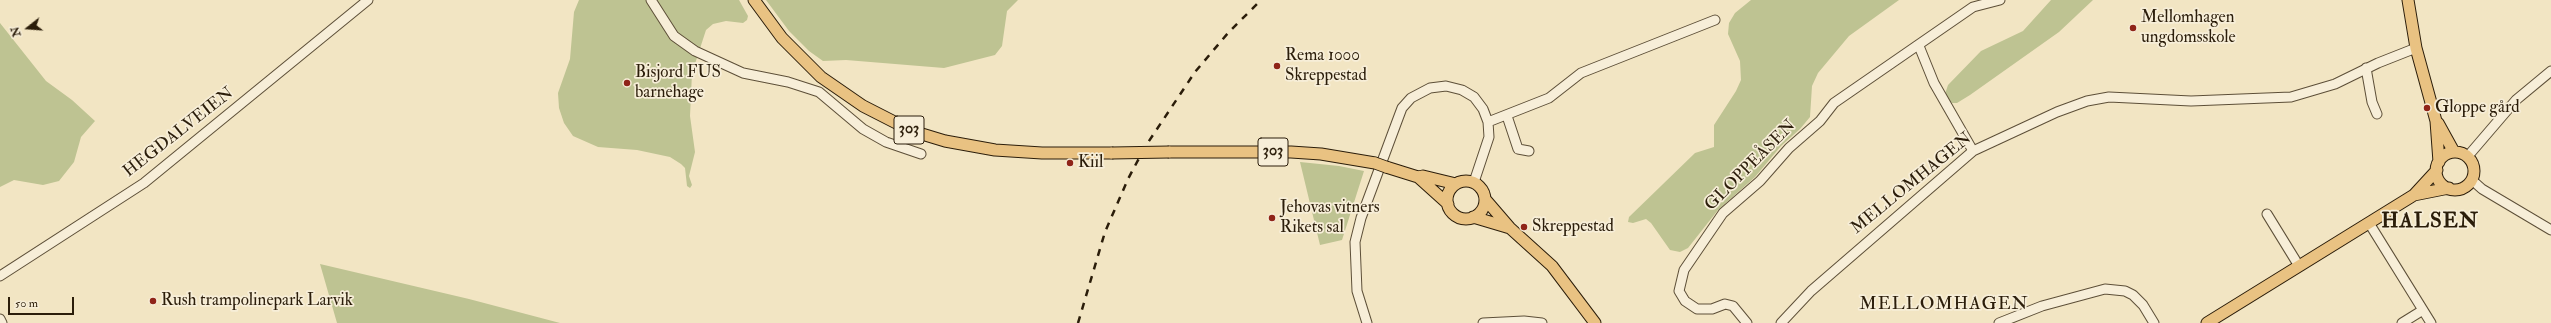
<!DOCTYPE html>
<meta charset="utf-8">
<style>
body{margin:0}
#map{position:relative;width:2551px;height:323px;overflow:hidden;background:#f2e5c3;font-family:"IM FELL Double Pica",serif}
canvas{display:block}
.north{position:absolute;left:8px;top:8px;width:40px;height:40px;-webkit-text-stroke:3px #f7eed8;paint-order:stroke;rotate:253deg;font-size:11px;font-weight:700;line-height:16px;text-align:center;color:#2b1d0a}
.north::after{content:'';display:block;margin:auto;width:14px;height:18px;background:#2b1d0a;clip-path:polygon(50% 0,100% 100%,50% 72%,0 100%)}
.scale{position:absolute;left:8px;top:297px;width:66px;height:18px;box-sizing:border-box;border:2px solid #2b1d0a;border-top:0;padding-left:5px;font-size:12px;line-height:14px;white-space:nowrap;color:#2b1d0a;-webkit-text-stroke:3px #f7eed8;paint-order:stroke}
</style>
<div id="map">
<canvas width="2551" height="323"></canvas>
<div class="north">N</div>
<div class="scale">50 m</div>
</div>
<script>
const g = document.querySelector('canvas').getContext('2d');
g.lineJoin = 'round';
function paint(path, color) {
  g.fillStyle = color;
  g.fill(path, 'evenodd');
}
function poly(rows) {
  const path = new Path2D();
  for (const r of rows) {
    if (r.length === 3) {
      path.moveTo(r[0] + r[2], r[1]);
      path.arc(r[0], r[1], r[2], 0, 2 * Math.PI);
      continue;
    }
    path.moveTo(r[0], r[1]);
    for (let i = 2; i < r.length; i += 2) path.lineTo(r[i], r[i + 1]);
  }
  return path;
}
function trace(path, color, width, dash) {
  g.strokeStyle = color;
  g.lineWidth = width;
  g.lineCap = dash ? 'butt' : 'round';
  g.setLineDash(dash || []);
  g.stroke(path);
}
function label(font, color, halo, rows, align = 'center') {
  g.font = font + ' "IM FELL Double Pica",serif';
  g.lineWidth = 3.5;
  g.setLineDash([]);
  g.textBaseline = 'middle';
  g.strokeStyle = halo;
  g.fillStyle = color;
  for (const [text, x, y, turn = 0] of rows) {
    g.save();
    g.translate(x, y);
    g.rotate((+turn || 0) * Math.PI / 180);
    g.textAlign = isNaN(turn) ? turn : align;
    if (halo) g.strokeText(text, 0, 0);
    g.fillText(text, 0, 0);
    g.restore();
  }
}
paint(poly([
 [579,0,739,0,748,16,747,20,743,23,726,21,713,24,706,30,692,73,690,116,695,152,689,176,692,185,690,188,687,186,685,168,681,164,670,157,637,150,598,147,573,136,564,123,559,108,558,93,570,59,574,12],
 [766,0,1018,0,1007,11,1002,46,995,55,944,68,846,60,823,61,809,51,789,31],
 [1751,0,1899,0,1849,36,1818,73,1812,86,1810,117,1800,129,1781,146,1755,177,1718,210,1688,248,1680,252,1670,250,1651,223,1646,219,1633,223,1628,222,1629,217,1695,153,1714,147,1714,125,1736,91,1741,80,1740,61,1728,34,1729,23,1735,13],
 [2051,0,2093,0,2059,32,1970,95,1957,103,1952,103,1948,99,1945,94,1948,85,1981,51,2023,31],
 [0,23,46,81,72,100,95,121,81,137,74,162,59,181,43,185,14,180,0,187],
 [1300,162,1339,166,1364,171,1342,240,1320,245],
 [320,264,469,299,560,323,337,323]
]), '#bec392');
const minor = poly([
 [651,0,674,36,695,51,743,73,788,82,819,92,863,129,886,142,921,154],
 [1919,46,1934,83,1973,151],
 [2366,68,2372,102,2377,114],
 [1507,116,1518,149,1529,151],
 [1488,122,1549,98,1581,73,1715,20],
 [2468,156,2516,100,2551,71],
 [2472,180,2482,189,2551,230],
 [2267,214,2299,266],
 [2369,223,2431,323],
 [0,276,144,183,368,0],
 [0,319,2,323],
 [1367,323,1357,291,1355,242,1361,218,1396,124,1402,108,1411,98,1430,88,1446,86,1462,90,1474,97,1483,109,1488,122,1489,137,1474,182],
 [1483,323,1524,321,1542,323],
 [1747,323,1733,306,1725,304,1712,309,1697,309,1685,301,1679,291,1684,270,1723,213,1760,181,1789,148,1820,121,1834,103,1973,7,2000,0],
 [1781,323,1811,291,1973,151,2057,112,2087,101,2109,97,2191,101,2291,97,2335,84,2378,63,2416,48],
 [1999,323,2042,306,2105,289,2125,291,2133,295,2143,305,2154,323],
 [2402,323,2423,310]
]);
const major = poly([
 [754,0,782,38,821,77,863,106,912,131,945,141,995,150,1042,153,1112,153],
 [2408,0,2416,48,2436,121,2439,162],
 [2438,123,2454,152],
 [1169,152,1291,152,1321,154,1375,163],
 [2455,171,19],
 [1386,167,1418,177,1423,176,1456,184],
 [1418,177,1448,204],
 [1466,200,19],
 [2414,195,2437,170],
 [1485,199,1510,228,1552,266,1595,323],
 [1473,217,1510,228],
 [2207,323,2414,195,2449,188]
]);
trace(minor, '#5d4f38', 11);
trace(major, '#2b1d0a', 13);
trace(minor, '#f7eed8', 9);
trace(major, '#e9c282', 11);
trace(poly([
 [1078,323,1105,232,1128,179,1145,147,1195,72,1228,33,1261,0]
]), '#2b1d0a', 2.5, [7, 7]);
const majorBridge = poly([
 [1112,153,1169,152],
 [1375,163,1386,167]
]);
trace(majorBridge, '#2b1d0a', 13, []);
trace(majorBridge, '#e9c282', 11);
for (const [x, y, r, color] of [
 [2133,28,4,"#8f2418"],
 [1277,66,4,"#8f2418"],
 [627,83,4,"#8f2418"],
 [2427,108,4,"#8f2418"],
 [1070,163,4,"#8f2418"],
 [1272,218,4,"#8f2418"],
 [1524,227,4,"#8f2418"],
 [153,301,4,"#8f2418"]
]) {
  const dot = new Path2D();
  dot.arc(x, y, r, 0, 2 * Math.PI);
  g.fillStyle = color;
  g.fill(dot);
  trace(dot, '#f7eed8', 1.5);
}
for (const [x, y, w] of [
 [909,130,30],
 [1273,152,30]
]) {
  const box = new Path2D();
  box.roundRect(x - w / 2, y - 14, w, 28, 3);
  g.fillStyle = '#f7eed8';
  g.fill(box);
  trace(box, '#2b1d0a', 1);
}
label('bold 16px', '#2b1d0a', null, [
 ["303",909,130],
 ["303",1273,152]
]);
label('17px', '#2b1d0a', '#f7eed8', [
 ["Mellomhagen",2141,18],
 ["ungdomsskole",2141,38],
 ["Rema 1000",1285,56],
 ["Skreppestad",1285,76],
 ["Bisjord FUS",635,73],
 ["barnehage",635,93],
 ["Gloppe gård",2435,108],
 ["Kiil",1078,163],
 ["Jehovas vitners",1280,208],
 ["Rikets sal",1280,228],
 ["Skreppestad",1532,227],
 ["Rush trampolinepark Larvik",161,301]
], 'left');
label('17px', '#2b1d0a', '#f7eed8', [
 ["HEGDALVEIEN",179,133,-38],
 ["GLOPPEÅSEN",1751,166,-45],
 ["MELLOMHAGEN",1912,184,-39]
]);
g.letterSpacing = '1px';
label('18px', '#2b1d0a', '#f7eed8', [
 ["MELLOMHAGEN",1944,305]
]);
g.letterSpacing = '0px';
g.letterSpacing = '1px';
label('bold 21px', '#2b1d0a', '#f7eed8', [
 ["HALSEN",2430,222]
]);
g.letterSpacing = '0px';
</script>
